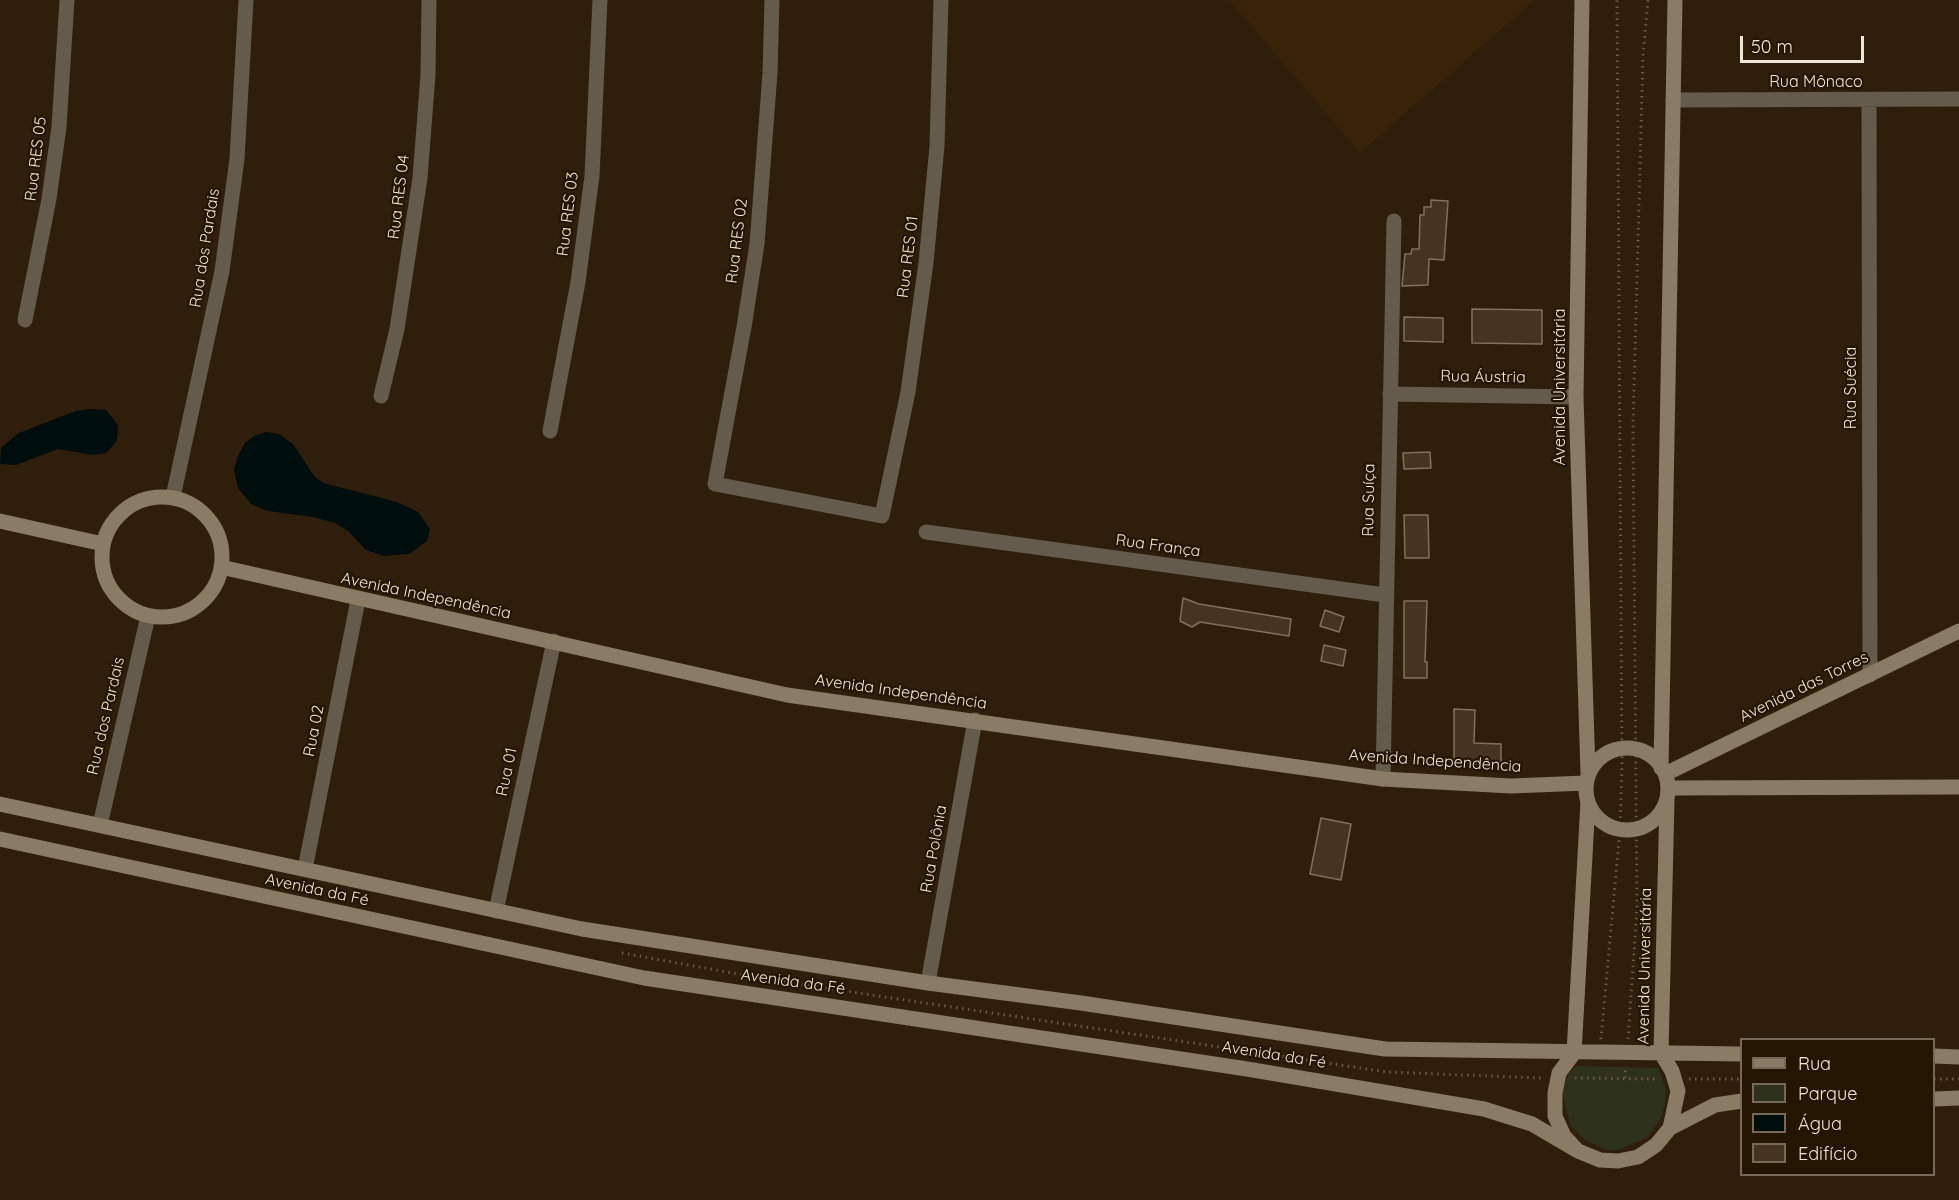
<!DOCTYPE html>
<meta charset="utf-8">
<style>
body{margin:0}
#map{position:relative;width:1959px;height:1200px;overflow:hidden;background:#2e1e0b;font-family:Quicksand,sans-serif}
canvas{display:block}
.legend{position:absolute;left:1740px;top:1038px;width:195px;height:138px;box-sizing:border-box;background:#241503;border:2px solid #766959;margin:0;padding:8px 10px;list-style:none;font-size:18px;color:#f1e6da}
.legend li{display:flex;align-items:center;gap:12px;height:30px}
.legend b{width:30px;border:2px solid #766959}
.scale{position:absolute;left:1740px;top:36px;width:124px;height:27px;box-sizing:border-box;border:3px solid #f1e6da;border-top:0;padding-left:8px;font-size:18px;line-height:21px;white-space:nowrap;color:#f1e6da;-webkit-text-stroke:4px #241503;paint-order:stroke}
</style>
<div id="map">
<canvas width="1959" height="1200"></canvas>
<ul class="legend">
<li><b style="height:8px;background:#8a7b65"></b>Rua</li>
<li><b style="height:16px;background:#2e311b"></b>Parque</li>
<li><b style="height:16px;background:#000d0d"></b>Água</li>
<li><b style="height:16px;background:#453420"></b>Edifício</li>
</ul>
<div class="scale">50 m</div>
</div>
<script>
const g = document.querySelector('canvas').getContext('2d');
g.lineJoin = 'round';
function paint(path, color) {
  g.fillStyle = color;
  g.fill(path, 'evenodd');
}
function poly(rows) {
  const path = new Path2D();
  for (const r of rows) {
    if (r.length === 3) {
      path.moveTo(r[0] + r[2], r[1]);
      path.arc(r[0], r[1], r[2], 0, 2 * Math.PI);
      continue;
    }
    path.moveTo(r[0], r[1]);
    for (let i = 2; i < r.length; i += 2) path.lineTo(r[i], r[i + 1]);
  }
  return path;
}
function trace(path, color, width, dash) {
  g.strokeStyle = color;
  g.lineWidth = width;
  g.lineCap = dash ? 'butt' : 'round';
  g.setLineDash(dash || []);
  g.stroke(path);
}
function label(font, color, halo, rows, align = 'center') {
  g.font = font + ' Quicksand,sans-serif';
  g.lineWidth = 4.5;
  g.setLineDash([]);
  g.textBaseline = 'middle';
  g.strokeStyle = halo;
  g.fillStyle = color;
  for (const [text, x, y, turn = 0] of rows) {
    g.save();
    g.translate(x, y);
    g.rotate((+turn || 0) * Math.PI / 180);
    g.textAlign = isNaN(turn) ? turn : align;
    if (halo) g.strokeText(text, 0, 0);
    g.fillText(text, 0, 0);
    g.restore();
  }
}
paint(poly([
 [1229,0,1535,0,1360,153]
]), '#382309');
paint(poly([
 [1576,1066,1658,1068,1666,1089,1665,1105,1660,1120,1647,1138,1617,1150,1606,1150,1584,1139,1570,1125,1563,1096,1563,1086,1569,1073]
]), '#2e311b');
paint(poly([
 [90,409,106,410,118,425,117,441,106,453,93,455,58,449,16,465,0,464,1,448,19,433,76,411],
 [266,432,279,434,293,444,314,476,323,483,397,502,418,512,430,529,427,541,409,554,384,556,366,550,348,531,335,523,313,517,268,511,251,504,238,488,234,470,238,456,245,443,254,436]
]), '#000d0d');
const building = poly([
 [1431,200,1448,201,1444,260,1429,259,1428,285,1402,286,1405,254,1411,254,1412,249,1419,249,1420,215,1424,215,1424,207,1431,207,1431,200],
 [1472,309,1542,310,1542,344,1472,343,1472,309],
 [1404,317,1443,318,1443,342,1404,341,1404,317],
 [1430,452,1431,468,1404,469,1403,453,1430,452],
 [1404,515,1428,515,1429,558,1405,558,1404,515],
 [1183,598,1199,604,1291,619,1289,636,1200,622,1192,627,1180,621,1183,598],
 [1404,601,1427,601,1425,662,1427,662,1427,678,1404,678,1404,601],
 [1325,610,1344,617,1339,632,1320,626,1325,610],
 [1324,645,1346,650,1343,666,1321,661,1324,645],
 [1454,709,1475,710,1474,743,1501,744,1501,764,1454,763,1454,709],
 [1321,818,1351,824,1341,880,1310,874,1321,818]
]);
paint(building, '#453420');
trace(building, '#84705b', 1.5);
trace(poly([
 [622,953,760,978],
 [778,981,1387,1072,1542,1078],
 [1601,1039,1620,829,1622,764,1617,0],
 [1628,1039,1637,909,1633,425,1643,56,1648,0],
 [1575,1078,1659,1079],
 [1625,1078,1626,1066],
 [1689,1079,1742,1079],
 [1934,1079,1959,1079]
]), '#695a4a', 3, [1.5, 4.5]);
trace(poly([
 [772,0,770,73,757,244,744,327,715,484,882,516,908,392,926,263,937,146,941,0],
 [1673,100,1959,99],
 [1869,100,1870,675],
 [25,320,49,199,59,127,67,0],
 [1390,394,1576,397],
 [381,396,397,329,420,178,428,75,429,0],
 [550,431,578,282,592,176,600,0],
 [173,497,222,271,237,159,246,0],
 [926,532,1385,595],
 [1383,779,1394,221],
 [100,825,148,616],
 [305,869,358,600],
 [496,911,554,641],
 [928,983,975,720]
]), '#645b4d', 15);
trace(poly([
 [1582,0,1576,397,1588,773],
 [162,557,60],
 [0,521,103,544],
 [221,567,787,695,1383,779,1511,786,1586,783],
 [1627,789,41],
 [1661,768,1675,0],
 [1665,774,1959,631],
 [1668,788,1959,787],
 [1667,799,1661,1053,1672,1071,1678,1091,1670,1128],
 [1588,802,1574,1053,1559,1073,1555,1093,1555,1116,1564,1136,1578,1151,1600,1160,1618,1161,1638,1157,1656,1145,1670,1128,1715,1105,1742,1101],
 [0,804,582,929,928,983,1081,1003,1385,1049,1742,1054],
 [0,839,644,978,1247,1069,1484,1109,1532,1124,1578,1151],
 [1934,1056,1959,1057],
 [1934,1099,1959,1098]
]), '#8a7b65', 15);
label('16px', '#f1e6da', '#241503', [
 ["Rua Mônaco",1816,82],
 ["Rua RES 05",36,159,-83],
 ["Rua RES 04",399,197,-83],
 ["Rua RES 03",568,214,-83],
 ["Rua RES 02",737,241,-83],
 ["Rua dos Pardais",205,248,-81],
 ["Rua RES 01",908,257,-83],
 ["Rua Áustria",1483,377,1],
 ["Avenida Universitária",1560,387,-90],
 ["Rua Suécia",1851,388,-90],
 ["Rua Suíça",1369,500,-89],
 ["Rua França",1158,546,8],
 ["Avenida Independência",426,596,12],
 ["Avenida das Torres",1804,687,-26],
 ["Avenida Independência",901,692,8],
 ["Rua dos Pardais",106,716,-77],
 ["Rua 02",314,731,-79],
 ["Avenida Independência",1435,761,4],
 ["Rua 01",507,772,-78],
 ["Rua Polônia",934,849,-80],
 ["Avenida da Fé",317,890,12],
 ["Avenida Universitária",1645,966,-89],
 ["Avenida da Fé",793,982,8],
 ["Avenida da Fé",1274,1055,9]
]);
</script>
